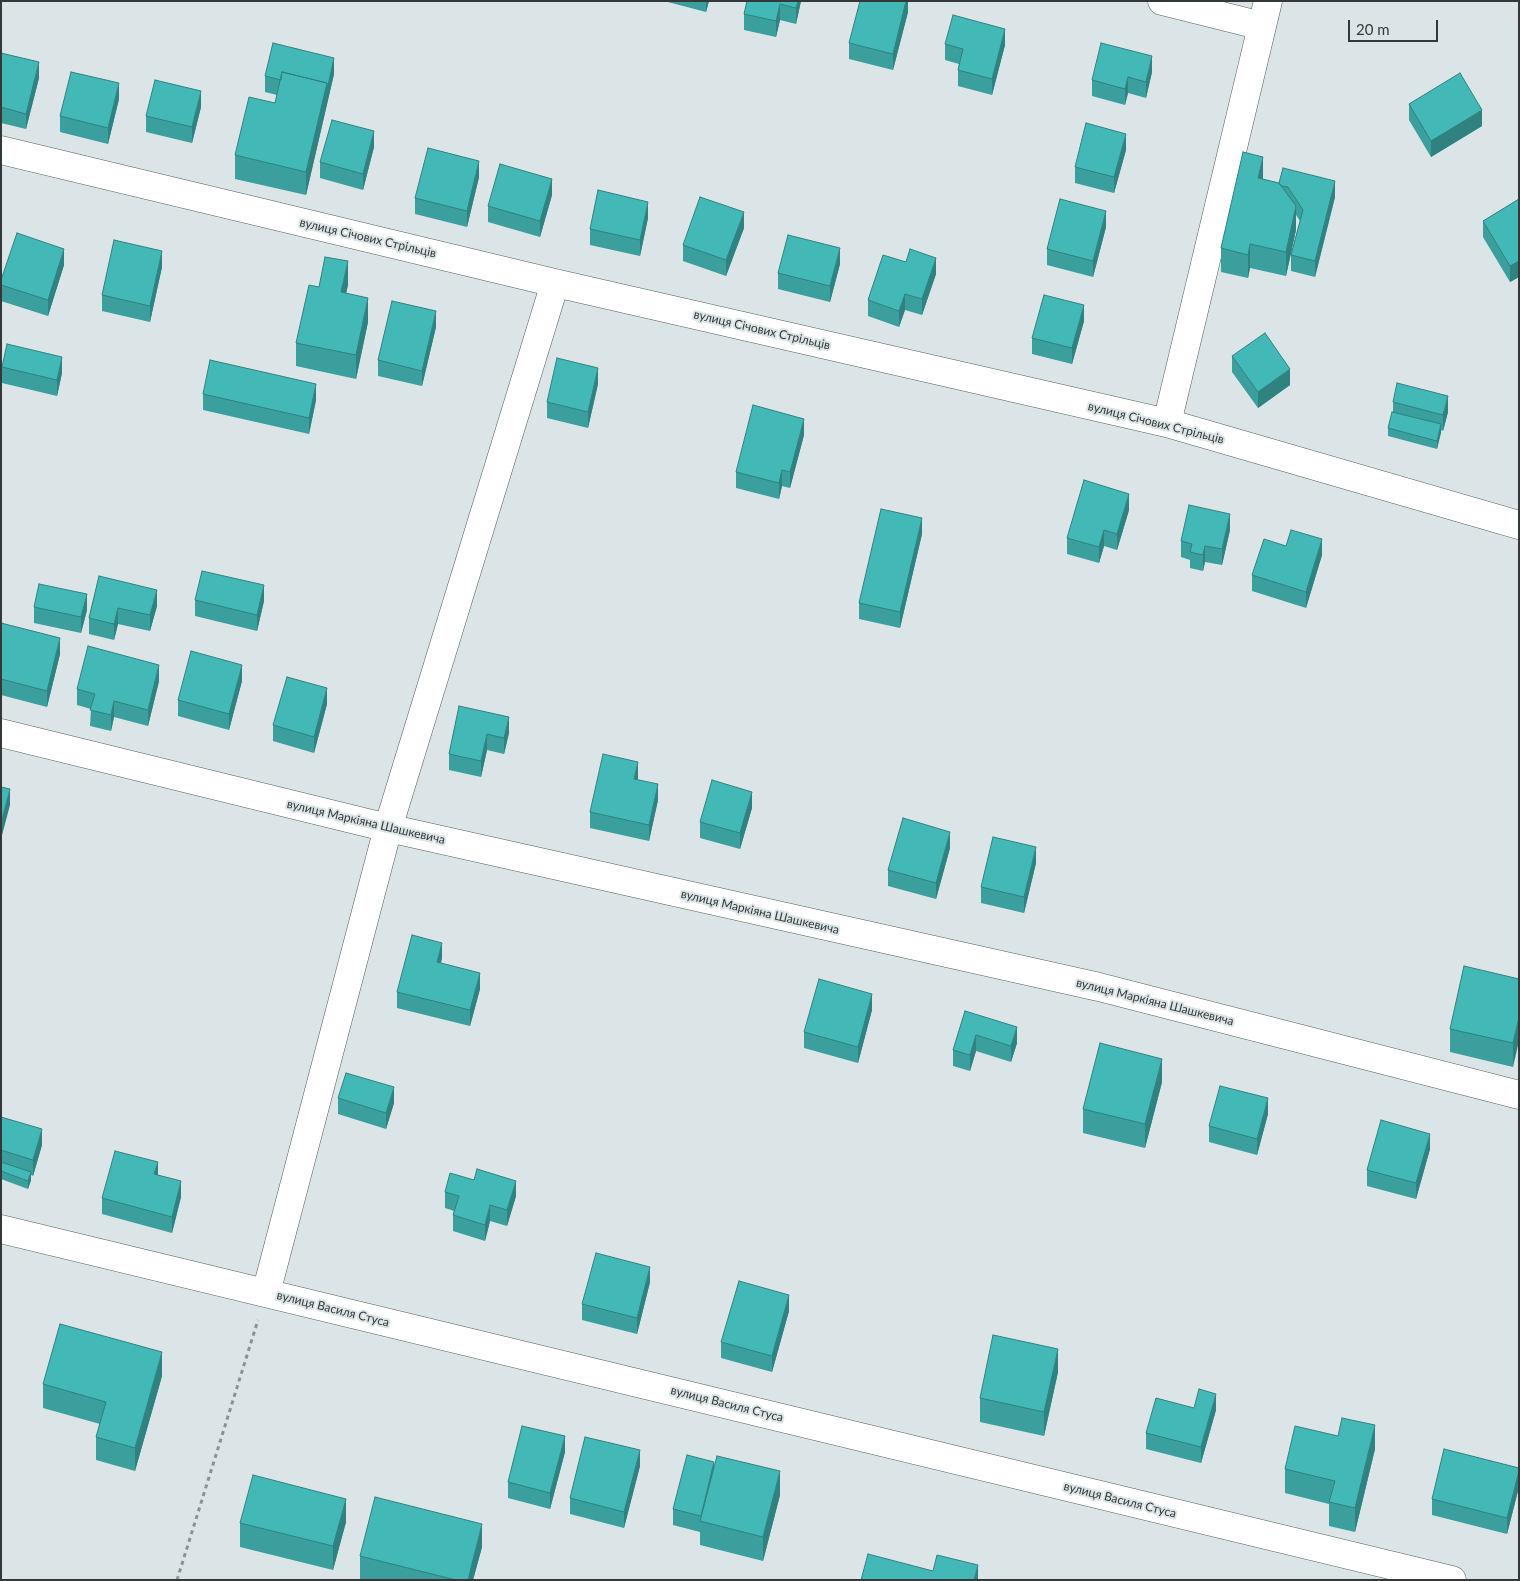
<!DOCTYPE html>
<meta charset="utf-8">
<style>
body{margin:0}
#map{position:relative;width:1520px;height:1581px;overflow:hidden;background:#dbe5e7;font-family:Lato,sans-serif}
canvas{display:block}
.frame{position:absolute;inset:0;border:2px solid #343839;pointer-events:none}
.scale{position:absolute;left:1348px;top:20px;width:90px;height:22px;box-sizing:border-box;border:2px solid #343839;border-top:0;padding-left:6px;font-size:15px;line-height:18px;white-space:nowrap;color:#343839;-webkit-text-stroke:4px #dbe5e7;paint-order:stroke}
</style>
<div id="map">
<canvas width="1520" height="1581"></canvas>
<div class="frame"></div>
<div class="scale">20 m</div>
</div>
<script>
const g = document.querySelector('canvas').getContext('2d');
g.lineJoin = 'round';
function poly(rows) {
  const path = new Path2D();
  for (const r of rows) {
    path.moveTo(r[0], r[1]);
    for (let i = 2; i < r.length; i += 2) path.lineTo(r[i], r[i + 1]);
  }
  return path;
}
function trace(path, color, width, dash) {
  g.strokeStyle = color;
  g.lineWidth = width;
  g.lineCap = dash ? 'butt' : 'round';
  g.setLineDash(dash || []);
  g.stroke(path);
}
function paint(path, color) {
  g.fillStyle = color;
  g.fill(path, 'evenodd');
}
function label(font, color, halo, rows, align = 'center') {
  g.font = font + ' Lato,sans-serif';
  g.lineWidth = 4;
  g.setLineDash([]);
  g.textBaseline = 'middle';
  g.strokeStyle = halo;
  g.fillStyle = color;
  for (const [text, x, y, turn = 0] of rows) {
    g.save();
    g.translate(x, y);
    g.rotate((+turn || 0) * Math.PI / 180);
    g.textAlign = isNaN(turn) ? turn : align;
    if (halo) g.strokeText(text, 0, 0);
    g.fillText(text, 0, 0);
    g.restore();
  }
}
const minor = poly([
 [1162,1,1262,26],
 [1,150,555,283,1167,423,1519,525],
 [1167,423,1268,1],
 [1,733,388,828,1099,987,1519,1095],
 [1,1229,1452,1580],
 [266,1293,388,828,555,283]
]);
trace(minor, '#555e60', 29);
trace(poly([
 [177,1580,258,1320]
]), '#8b9294', 3, [4, 4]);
trace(minor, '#fff', 28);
paint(poly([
 [664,1,709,1,706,12],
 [747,1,801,1,796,24,780,20,776,37,744,30,744,14],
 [908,1,908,12,893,70,849,59,849,43],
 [945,44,1005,45,992,95,958,86,958,70,959,64,945,60],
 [1,53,39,78,26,129,1,123],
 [1152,72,1146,98,1128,93,1125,105,1092,96,1092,80],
 [334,74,306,195,235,179,235,155,275,103,277,95,265,92,265,76],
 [119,99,108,144,60,132,60,116],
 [1409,104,1482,126,1431,157,1409,120],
 [201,107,192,143,146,132,146,116],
 [374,147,363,190,320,178,320,162],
 [1126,150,1114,193,1075,183,1075,167],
 [479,177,467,227,415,214,415,198],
 [1263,179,1335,197,1315,277,1291,271,1291,255,1300,221,1296,215,1296,230,1286,276,1250,268,1248,278,1221,272,1221,248],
 [552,195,540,237,488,222,488,206],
 [1519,199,1519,277,1510,282,1483,237,1483,221],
 [648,218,640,256,590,245,590,229],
 [1106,227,1093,277,1047,265,1047,249],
 [744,228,726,276,683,261,683,245],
 [840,264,830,302,778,289,778,273],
 [64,265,48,316,1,301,1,280],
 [162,267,150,322,102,311,102,295],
 [936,274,922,315,905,310,899,327,868,316,868,300],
 [348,285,346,293,368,322,356,379,296,366,296,343,319,287],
 [1084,321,1072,364,1032,354,1032,338],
 [436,327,422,386,378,376,378,360],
 [1232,356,1290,385,1258,408,1232,372],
 [2,367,62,373,57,396,2,383],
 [598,384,588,428,547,418,547,402],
 [203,394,316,400,309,434,203,410],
 [1393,402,1448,412,1443,431,1441,430,1437,449,1388,436,1388,428,1393,412],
 [804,435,790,488,782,486,779,499,736,488,736,472],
 [1129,510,1117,550,1104,546,1099,563,1067,554,1067,538],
 [1230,530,1222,565,1205,562,1203,571,1190,568,1190,560,1181,557,1181,541],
 [922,534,900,628,859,619,859,603],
 [1286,546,1322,555,1306,608,1252,591,1252,575],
 [99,576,157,606,150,631,118,624,114,640,89,634,89,618],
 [195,600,264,601,257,631,195,616],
 [34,607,87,610,81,633,34,623],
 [1,623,60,654,47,707,1,695],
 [159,681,148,726,114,717,111,731,90,726,91,709,77,705,77,689],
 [242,681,229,730,178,716,178,700],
 [327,704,314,753,273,741,273,725],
 [459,706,509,733,504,754,487,750,481,777,449,770,449,754],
 [638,778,637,780,658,800,649,841,590,828,590,812],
 [752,808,740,849,700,838,700,822],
 [950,848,936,899,888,886,888,870],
 [1036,863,1024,913,981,903,981,887],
 [442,958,441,963,480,989,470,1026,397,1008,397,992],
 [1519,979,1513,1067,1450,1052,1450,1029],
 [872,1010,858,1063,804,1048,804,1032],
 [965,1011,1017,1043,1011,1062,976,1051,970,1071,953,1066,953,1050],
 [1162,1082,1145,1148,1083,1133,1083,1109],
 [338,1098,394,1103,386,1129,338,1114],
 [1268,1114,1257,1155,1209,1142,1209,1126],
 [1,1117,42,1145,33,1176,31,1175,31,1180,28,1189,1,1179],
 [1430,1149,1416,1199,1367,1186,1367,1170],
 [158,1175,181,1197,172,1233,102,1214,102,1198],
 [474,1180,516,1196,507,1226,490,1221,485,1241,453,1231,453,1215,454,1211,445,1208,445,1192],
 [650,1282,637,1334,582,1320,582,1304],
 [789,1311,772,1372,721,1358,721,1342],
 [1058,1372,1044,1436,980,1422,980,1398],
 [162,1376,135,1471,96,1460,96,1437,100,1424,43,1408,43,1384],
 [1194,1408,1216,1410,1201,1463,1146,1449,1146,1433],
 [1375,1449,1355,1532,1329,1526,1329,1504,1285,1493,1285,1469],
 [565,1452,550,1509,508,1498,508,1482],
 [640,1466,624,1528,570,1514,570,1498],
 [714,1467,780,1495,763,1561,700,1545,700,1532,673,1525,673,1509],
 [1519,1468,1519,1487,1507,1534,1432,1515,1432,1499],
 [346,1522,333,1570,240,1547,240,1523],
 [482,1547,473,1580,360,1579,360,1556]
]), '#3a9f9d');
paint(poly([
 [706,1,709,1,706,12],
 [798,1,801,1,796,24,796,8],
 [906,1,908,1,908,12,893,70,893,54],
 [780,4,780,20,776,37,776,21],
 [1005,29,1005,45,992,95,992,79],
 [1152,56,1152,72,1146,98,1146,82],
 [334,58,334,74,306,195,306,172,327,83],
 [39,62,39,78,26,129,26,114],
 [1128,77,1128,93,1125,105,1125,89],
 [119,83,119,99,108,144,108,128],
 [201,91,201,107,192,143,192,127],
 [1482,110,1482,126,1431,157,1431,141],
 [374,131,374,147,363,190,363,174],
 [1126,134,1126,150,1114,193,1114,177],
 [1263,157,1263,180,1258,178],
 [479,161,479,177,467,227,467,211],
 [552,179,552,195,540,237,540,221],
 [1335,181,1335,197,1315,277,1315,261],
 [648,202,648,218,640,256,640,240],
 [1296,206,1296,230,1286,276,1286,252],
 [1106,211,1106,227,1093,277,1093,261],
 [744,212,744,228,726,276,726,260],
 [1250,244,1250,268,1248,278,1248,255],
 [840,248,840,264,830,302,830,286],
 [64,249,64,265,48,316,48,300],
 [162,251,162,267,150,322,150,306],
 [936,258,936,274,922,315,922,299],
 [348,261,348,285,341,315,341,292],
 [1519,261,1519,277,1510,282,1510,266],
 [905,294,905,310,899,327,899,311],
 [368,298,368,322,356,379,356,355],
 [1084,305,1084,321,1072,364,1072,348],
 [436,311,436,327,422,386,422,371],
 [62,357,62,373,57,396,57,380],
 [598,368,598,384,588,428,588,412],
 [1290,369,1290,385,1258,408,1258,392],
 [316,384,316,400,309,434,309,418],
 [1448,396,1448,412,1443,431,1443,415],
 [804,419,804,435,790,488,790,472],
 [1441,424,1441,433,1437,449,1437,441],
 [782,470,782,486,779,499,779,483],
 [1129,494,1129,510,1117,550,1117,534],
 [1230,514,1230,530,1222,565,1222,549],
 [922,518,922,534,900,628,900,612],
 [1104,530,1104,546,1099,563,1099,547],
 [1322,539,1322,555,1306,608,1306,592],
 [1205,546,1205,562,1203,571,1203,555],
 [264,585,264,601,257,631,257,615],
 [157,590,157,606,150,631,150,615],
 [87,594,87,610,81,633,81,617],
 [118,608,118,624,114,640,114,624],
 [60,638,60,654,47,707,47,691],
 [159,665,159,681,148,726,148,710],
 [242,665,242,681,229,730,229,714],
 [327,688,327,704,314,753,314,737],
 [114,701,114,717,111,731,111,715],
 [509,717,509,733,504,754,504,738],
 [487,734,487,750,481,777,481,761],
 [638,762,638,778,634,795,634,779],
 [658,784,658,800,649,841,649,825],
 [10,789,10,805,1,839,1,823],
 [752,792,752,808,740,849,740,833],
 [950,832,950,848,936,899,936,883],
 [1036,847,1036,863,1024,913,1024,897],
 [442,943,442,958,437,978,437,962],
 [480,973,480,989,470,1026,470,1010],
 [872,994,872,1010,858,1063,858,1047],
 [1519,1017,1519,1041,1513,1067,1513,1043],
 [1017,1027,1017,1043,1011,1062,1011,1046],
 [976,1035,976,1051,970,1071,970,1055],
 [1162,1059,1162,1082,1145,1148,1145,1124],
 [394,1087,394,1103,386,1129,386,1113],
 [1268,1098,1268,1114,1257,1155,1257,1139],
 [42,1129,42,1145,33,1176,33,1160],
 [1430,1134,1430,1149,1416,1199,1416,1183],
 [158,1162,158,1178,154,1174],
 [31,1172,31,1180,28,1189,28,1181],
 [181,1181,181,1197,172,1233,172,1217],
 [516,1181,516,1196,507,1226,507,1210],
 [490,1205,490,1221,485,1241,485,1225],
 [650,1267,650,1282,637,1334,637,1318],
 [789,1295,789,1311,772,1372,772,1356],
 [1058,1349,1058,1372,1044,1436,1044,1412],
 [162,1352,162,1376,135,1471,135,1448],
 [1216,1394,1216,1410,1201,1463,1201,1447],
 [1375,1425,1375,1449,1355,1532,1355,1508],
 [565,1436,565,1452,550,1509,550,1493],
 [640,1450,640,1466,624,1528,624,1512],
 [714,1462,714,1478,701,1522,701,1516],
 [780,1471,780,1495,763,1561,763,1537],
 [1519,1471,1519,1487,1507,1534,1507,1518],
 [346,1499,346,1522,333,1570,333,1546],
 [482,1524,482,1547,473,1580,468,1580],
 [978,1565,978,1580,974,1580]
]), '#2f8280');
const building = poly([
 [747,1,798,1,796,8,780,4,776,21,744,14,747,1],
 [860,1,906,1,893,54,849,43,860,1],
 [953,15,1005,29,992,79,958,70,963,49,945,44,953,15],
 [273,43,334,58,327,90,327,83,282,72,281,80,265,76,273,43],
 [1101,43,1152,56,1146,82,1128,77,1125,89,1092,80,1101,43],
 [1,53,39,62,26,114,1,107,1,53],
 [71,72,119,83,108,128,60,116,71,72],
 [282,72,327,83,306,172,235,155,249,97,275,103,282,72],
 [1460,73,1482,110,1431,141,1409,104,1460,73],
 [155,80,201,91,192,127,146,116,155,80],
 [332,120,374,131,363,174,320,162,332,120],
 [1086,123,1126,134,1114,177,1075,167,1086,123],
 [428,148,479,161,467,211,415,198,428,148],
 [1243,152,1263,157,1258,178,1279,183,1296,206,1286,252,1250,244,1248,255,1221,248,1243,152],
 [500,164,552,179,540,221,488,206,500,164],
 [1283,168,1335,181,1315,261,1291,255,1303,210,1288,187,1281,186,1279,183,1283,168],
 [598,190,648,202,640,240,590,229,598,190],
 [700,197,744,212,726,260,683,245,700,197],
 [1060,199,1106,211,1093,261,1047,249,1060,199],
 [1519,199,1519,261,1510,266,1483,221,1519,199],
 [17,233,64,249,48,300,1,285,1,280,17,233],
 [788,235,840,248,830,286,778,273,788,235],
 [114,240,162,251,150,306,102,295,114,240],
 [910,249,936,258,922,299,905,294,899,311,868,300,883,255,906,262,910,249],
 [325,257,348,261,341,292,368,298,356,355,296,343,309,285,319,287,325,257],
 [1044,295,1084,305,1072,348,1032,338,1044,295],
 [392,301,436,311,422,371,378,360,392,301],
 [1265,333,1290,369,1258,392,1232,356,1265,333],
 [7,344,62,357,57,380,2,367,7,344],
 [557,358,598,368,588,412,547,402,557,358],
 [210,360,316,384,309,418,203,394,210,360],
 [1397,383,1448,396,1443,415,1393,402,1397,383],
 [753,405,804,419,790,472,782,470,779,483,736,472,753,405],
 [1392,412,1441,424,1437,441,1388,428,1392,412],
 [1084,480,1129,494,1117,534,1104,530,1099,547,1067,538,1084,480],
 [1189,505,1230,514,1222,549,1205,546,1203,555,1190,552,1192,544,1181,541,1189,505],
 [881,509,922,518,900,612,859,603,881,509],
 [1291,530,1322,539,1306,592,1252,575,1264,539,1286,546,1291,530],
 [202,571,264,585,257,615,195,600,202,571],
 [99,576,157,590,150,615,118,608,114,624,89,618,99,576],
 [39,584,87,594,81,617,34,607,39,584],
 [1,623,60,638,47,691,1,679,1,623],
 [88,646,159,665,148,710,114,701,111,715,90,710,95,694,77,689,88,646],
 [191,651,242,665,229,714,178,700,191,651],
 [287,677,327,688,314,737,273,725,287,677],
 [459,706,509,717,504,738,487,734,481,761,449,754,459,706],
 [603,754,638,762,634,779,658,784,649,825,590,812,603,754],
 [712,780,752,792,740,833,700,822,712,780],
 [1,787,10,789,1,823,1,787],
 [903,818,950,832,936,883,888,870,903,818],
 [993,837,1036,847,1024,897,981,887,993,837],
 [412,935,442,943,437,962,480,973,470,1010,397,992,412,935],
 [1464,966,1519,979,1519,1017,1513,1043,1450,1029,1464,966],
 [819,979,872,994,858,1047,804,1032,819,979],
 [965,1011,1017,1027,1011,1046,976,1035,970,1055,953,1050,965,1011],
 [1100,1043,1162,1059,1145,1124,1083,1109,1100,1043],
 [346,1073,394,1087,386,1113,338,1098,346,1073],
 [1220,1086,1268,1098,1257,1139,1209,1126,1220,1086],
 [1,1117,42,1129,33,1160,1,1150,1,1117],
 [1381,1120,1430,1134,1416,1183,1367,1170,1381,1120],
 [115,1151,158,1162,154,1174,181,1181,172,1217,102,1198,115,1151],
 [1,1162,31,1172,28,1181,1,1171,1,1162],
 [477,1169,516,1181,507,1210,490,1205,485,1225,453,1215,459,1196,445,1192,450,1173,474,1180,477,1169],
 [596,1253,650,1267,637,1318,582,1304,596,1253],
 [739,1281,789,1295,772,1356,721,1342,739,1281],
 [60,1324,162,1352,135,1448,96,1437,106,1402,43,1384,60,1324],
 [993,1335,1058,1349,1044,1412,980,1398,993,1335],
 [1199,1389,1216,1394,1201,1447,1146,1433,1156,1398,1194,1408,1199,1389],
 [1342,1418,1375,1425,1355,1508,1329,1502,1335,1481,1285,1469,1295,1426,1338,1436,1342,1418],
 [522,1426,565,1436,550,1493,508,1482,522,1426],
 [585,1437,640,1450,624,1512,570,1498,585,1437],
 [1444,1449,1519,1468,1519,1471,1507,1518,1432,1499,1444,1449],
 [687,1455,714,1462,701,1516,673,1509,687,1455],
 [717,1456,780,1471,763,1537,700,1521,717,1456],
 [253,1475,346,1499,333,1546,240,1523,253,1475],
 [375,1497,482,1524,468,1580,456,1580,360,1556,375,1497],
 [868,1554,933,1571,937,1555,978,1565,974,1580,861,1580,868,1554]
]);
paint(building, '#43b9b7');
trace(building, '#2f8280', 1);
label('12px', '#343839', '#dbe5e7', [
 ["вулиця Січових Стрільців",368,238,13],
 ["вулиця Січових Стрільців",762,330,13],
 ["вулиця Січових Стрільців",1156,423,14],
 ["вулиця Маркіяна Шашкевича",366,822,13],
 ["вулиця Маркіяна Шашкевича",760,912,13],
 ["вулиця Маркіяна Шашкевича",1155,1002,14],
 ["вулиця Василя Стуса",333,1309,14],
 ["вулиця Василя Стуса",727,1404,14],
 ["вулиця Василя Стуса",1120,1500,14]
]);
</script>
